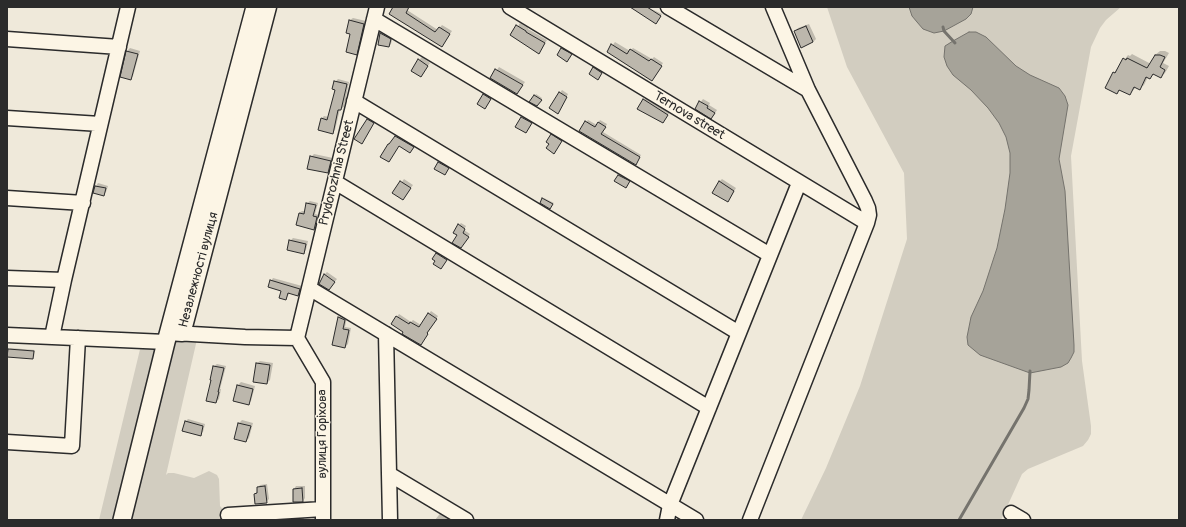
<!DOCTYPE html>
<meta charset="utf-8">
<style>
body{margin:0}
#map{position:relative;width:1186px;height:527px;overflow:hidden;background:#efe9da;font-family:Pangolin,sans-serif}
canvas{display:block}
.frame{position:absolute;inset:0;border:8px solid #2b2b2b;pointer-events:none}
</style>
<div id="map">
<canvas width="1186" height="527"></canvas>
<div class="frame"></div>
</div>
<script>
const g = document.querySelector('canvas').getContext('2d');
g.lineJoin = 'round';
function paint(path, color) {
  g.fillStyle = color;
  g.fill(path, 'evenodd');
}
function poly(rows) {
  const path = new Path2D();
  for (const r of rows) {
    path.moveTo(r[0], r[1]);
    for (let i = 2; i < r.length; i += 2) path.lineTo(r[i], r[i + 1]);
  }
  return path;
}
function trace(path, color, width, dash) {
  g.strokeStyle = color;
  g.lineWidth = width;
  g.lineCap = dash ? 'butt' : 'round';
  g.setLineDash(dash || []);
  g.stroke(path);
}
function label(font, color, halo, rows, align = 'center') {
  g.font = font + ' Pangolin,sans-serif';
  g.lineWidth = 3;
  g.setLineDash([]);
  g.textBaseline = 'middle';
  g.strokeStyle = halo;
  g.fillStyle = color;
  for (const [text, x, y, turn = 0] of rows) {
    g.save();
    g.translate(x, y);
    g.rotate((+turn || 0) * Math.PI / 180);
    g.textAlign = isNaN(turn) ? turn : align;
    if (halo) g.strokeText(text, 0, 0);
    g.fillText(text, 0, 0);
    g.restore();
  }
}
paint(poly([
 [827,7,1121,7,1106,20,1100,28,1091,47,1071,156,1082,361,1091,426,1091,434,1088,440,1083,446,1028,469,1022,474,1001,520,801,520,826,468,860,386,907,239,904,173,847,67],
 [198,335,166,475,168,473,174,473,194,478,209,471,217,475,219,479,220,506,228,515,226,520,99,520,142,341]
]), '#d2cdc0');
const water = poly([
 [909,7,973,7,971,14,966,19,944,31,934,33,923,29,917,22,912,16,909,7],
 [969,32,976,32,986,37,1016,66,1030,75,1059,88,1065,96,1068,105,1059,159,1065,191,1074,345,1074,352,1071,358,1068,363,1061,367,1030,373,980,355,968,345,967,337,971,317,983,291,997,248,1005,209,1010,173,1010,153,1006,137,999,123,988,108,971,90,953,75,947,66,944,57,945,46,953,41,969,32]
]);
paint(water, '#a6a399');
trace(water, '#75736d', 1);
paint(poly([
 [395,7,409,7,407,10,438,30,442,25,452,31,444,43],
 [631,7,647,7,662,14,657,22],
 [353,18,366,21,359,51,356,53,351,33,350,20],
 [520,23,528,28,528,29,547,40,541,50,512,35],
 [809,24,816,39,813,42,802,46,795,31,798,28],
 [384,31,393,36,391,44,389,46,379,44,381,33],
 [615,42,630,51,633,48,652,59,654,57,663,63,654,78,608,51],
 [565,46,574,51,570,58,562,49],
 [130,48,140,51,133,76,131,79,121,76,127,51],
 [1160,51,1165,51,1169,53,1163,63,1169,66,1165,73,1161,77,1154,74,1150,78,1148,77,1144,85,1139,89,1136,87,1130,94,1121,89,1117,93,1114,73,1128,55,1130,56,1132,54,1151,64,1155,55],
 [422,57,430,63,421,76,419,60],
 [597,65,604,70,600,76,594,68],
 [499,67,525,82,519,90,491,78],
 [338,79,349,82,344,107,340,109,335,130,332,133,321,119,324,116,329,117,336,89,335,82],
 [562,90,568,94,560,110,560,93],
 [487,92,493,96,485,108,479,104],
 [536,94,542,98,538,104,531,101],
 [646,97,670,112,665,119,638,109],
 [703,99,710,103,709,105,717,110,714,115,696,108],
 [525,115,534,120,528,129,517,127],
 [369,118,374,122,363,142,355,139],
 [588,120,597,125,600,120,607,124,603,132,641,155,637,162,636,163,586,122],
 [555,132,564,138,554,152,550,143,552,135],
 [399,134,416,144,413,149,399,145,389,161,392,142],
 [314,154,333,158,331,169,328,172,311,157],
 [442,160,451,165,445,174,435,168],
 [622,172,632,178,628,184,616,181],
 [404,179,413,185,405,196,394,193],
 [722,179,736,188,730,198,719,182],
 [98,183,108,186,106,192,103,195,96,186],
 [544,198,554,203,550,208,543,199],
 [310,201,318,203,315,214,319,215,316,226,314,229,299,213,302,211,305,211,307,203],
 [461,223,466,226,464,230,470,234,461,247,458,235,459,225],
 [293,238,308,241,306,250,303,253,290,241],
 [439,251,449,257,441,268,436,261,437,253],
 [327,272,337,279,329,289,324,275],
 [273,278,302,286,301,292,298,295,290,292,286,299,282,290,271,281],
 [431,311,438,316,421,344,392,324,399,314,411,322,413,320,421,325],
 [341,315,347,317,345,327,351,328,348,344,345,347,339,317],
 [10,348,35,350,34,357,33,358,9,349],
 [260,361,273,363,270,380,267,383,257,363],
 [217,364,226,366,220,389,221,389,219,399,216,402,213,379,211,379,214,366],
 [241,382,255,386,251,401,248,404,238,385],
 [188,419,205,424,203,432,200,434,185,422],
 [242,420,253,423,249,438,246,441,235,438,239,423],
 [267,484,269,499,266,502,255,494,258,491,258,488,260,485],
 [296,486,305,486,305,498,303,501,294,489],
 [442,511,457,520,435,520],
 [294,517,304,517,304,520,291,520]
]), '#0003');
trace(poly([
 [943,27,944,31,955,43],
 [959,520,1024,408,1028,399,1029,390,1030,371]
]), '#75736d', 3);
const building = poly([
 [393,7,409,7,406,13,435,32,439,27,450,34,442,47,389,14,393,7],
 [630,7,647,7,661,16,656,24,630,7],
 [349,20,364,24,357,55,346,52,350,34,346,33,349,20],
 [516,25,526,31,526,32,545,43,539,54,510,35,516,25],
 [806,26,813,42,801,48,794,31,806,26],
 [380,33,391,39,389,47,378,45,380,33],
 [611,44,627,54,630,49,649,61,651,59,662,66,652,81,607,52,611,44],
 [561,48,572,54,567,62,557,55,561,48],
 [126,51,138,54,131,80,120,77,126,51],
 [1155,55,1160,55,1165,57,1160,67,1165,70,1161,78,1153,74,1150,79,1146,77,1140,90,1134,87,1130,95,1119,90,1117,94,1105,88,1113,72,1115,73,1123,58,1126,60,1127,58,1147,68,1155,55],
 [418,59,428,66,421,77,411,71,418,59],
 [593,67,602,73,598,80,589,74,593,67],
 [495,69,523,85,517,94,490,78,495,69],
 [334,81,347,84,341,110,338,110,333,134,318,130,321,118,327,120,335,90,332,89,334,81],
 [559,92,567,97,558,114,549,108,559,92],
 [483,94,491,99,485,109,477,104,483,94],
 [534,95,542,100,537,106,529,102,534,95],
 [643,99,668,115,663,123,637,109,643,99],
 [699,101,708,106,707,108,715,113,711,119,695,109,699,101],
 [521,117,532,123,526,133,515,127,521,117],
 [367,119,374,123,362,144,354,139,367,119],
 [585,121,595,127,598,122,606,127,601,134,640,157,636,165,579,131,585,121],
 [551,134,562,141,554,154,546,148,549,144,546,142,551,134],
 [395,136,414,147,410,153,399,146,389,162,380,157,388,144,389,144,395,136],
 [310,156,331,161,328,173,307,169,310,156],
 [438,162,449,168,445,175,434,169,438,162],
 [618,175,630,181,626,188,614,181,618,175],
 [400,181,411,188,403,200,392,193,400,181],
 [719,181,734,191,728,202,712,193,719,181],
 [95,186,106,188,104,196,93,193,95,186],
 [542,198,553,204,550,209,540,203,542,198],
 [306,203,316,205,313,216,317,217,314,230,296,225,299,213,304,214,306,203],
 [458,224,465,229,463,233,469,237,461,248,452,243,457,235,453,233,458,224],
 [289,240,306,244,304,254,287,250,289,240],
 [436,253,447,260,441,269,433,264,435,261,432,259,436,253],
 [324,274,335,282,329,290,319,284,324,274],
 [270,280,300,289,298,296,288,293,286,300,279,298,281,291,268,287,270,280],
 [428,313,437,319,427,333,428,334,421,345,402,334,403,332,391,324,396,316,409,324,410,322,419,327,428,313],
 [338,317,345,320,343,329,349,330,345,348,332,345,338,317],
 [8,349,34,351,33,359,7,357,8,349],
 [256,363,270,365,267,384,253,382,256,363],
 [213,366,224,368,218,392,219,392,216,403,206,401,211,380,210,380,213,366],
 [237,385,253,389,249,405,233,401,237,385],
 [185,421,203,426,201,436,182,431,185,421],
 [238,423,251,426,246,442,234,439,238,423],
 [265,486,267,503,255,504,254,494,257,493,257,487,265,486],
 [302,488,303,502,293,502,293,489,302,488]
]);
paint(building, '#bcb7ac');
trace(building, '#2b2b2b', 1);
const minor = poly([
 [510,7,867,223],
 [668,7,808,90],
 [374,19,770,255],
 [7,39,119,47],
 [354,101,739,333],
 [7,118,100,124],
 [335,182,709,408],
 [7,198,83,203],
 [7,278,64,280],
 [309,288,696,520],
 [174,333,245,337,297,338,323,382,323,520],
 [386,334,390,520],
 [7,335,166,342],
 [52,337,64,280,128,7],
 [297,338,377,7],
 [166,343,169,333,182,334,186,323,269,7],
 [7,442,72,446,78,338],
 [389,474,466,520],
 [1011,513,1023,520],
 [228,515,323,509],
 [667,520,670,505,799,183],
 [750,520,867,223,869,215,868,208,865,201,808,90,773,7]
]);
const major = poly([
 [122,520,166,342,255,7]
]);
trace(minor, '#2b2b2b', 17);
trace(major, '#2b2b2b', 20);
trace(minor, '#fcf5e5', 14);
trace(major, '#fcf5e5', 17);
label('13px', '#2b2b2b', '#fcf5e5', [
 ["Ternova street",689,116,31],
 ["Prydorozhnia Street",337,173,-76],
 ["Незалежності вулиця",199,270,-75],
 ["вулиця Горіхова",323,434,-90]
]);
</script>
